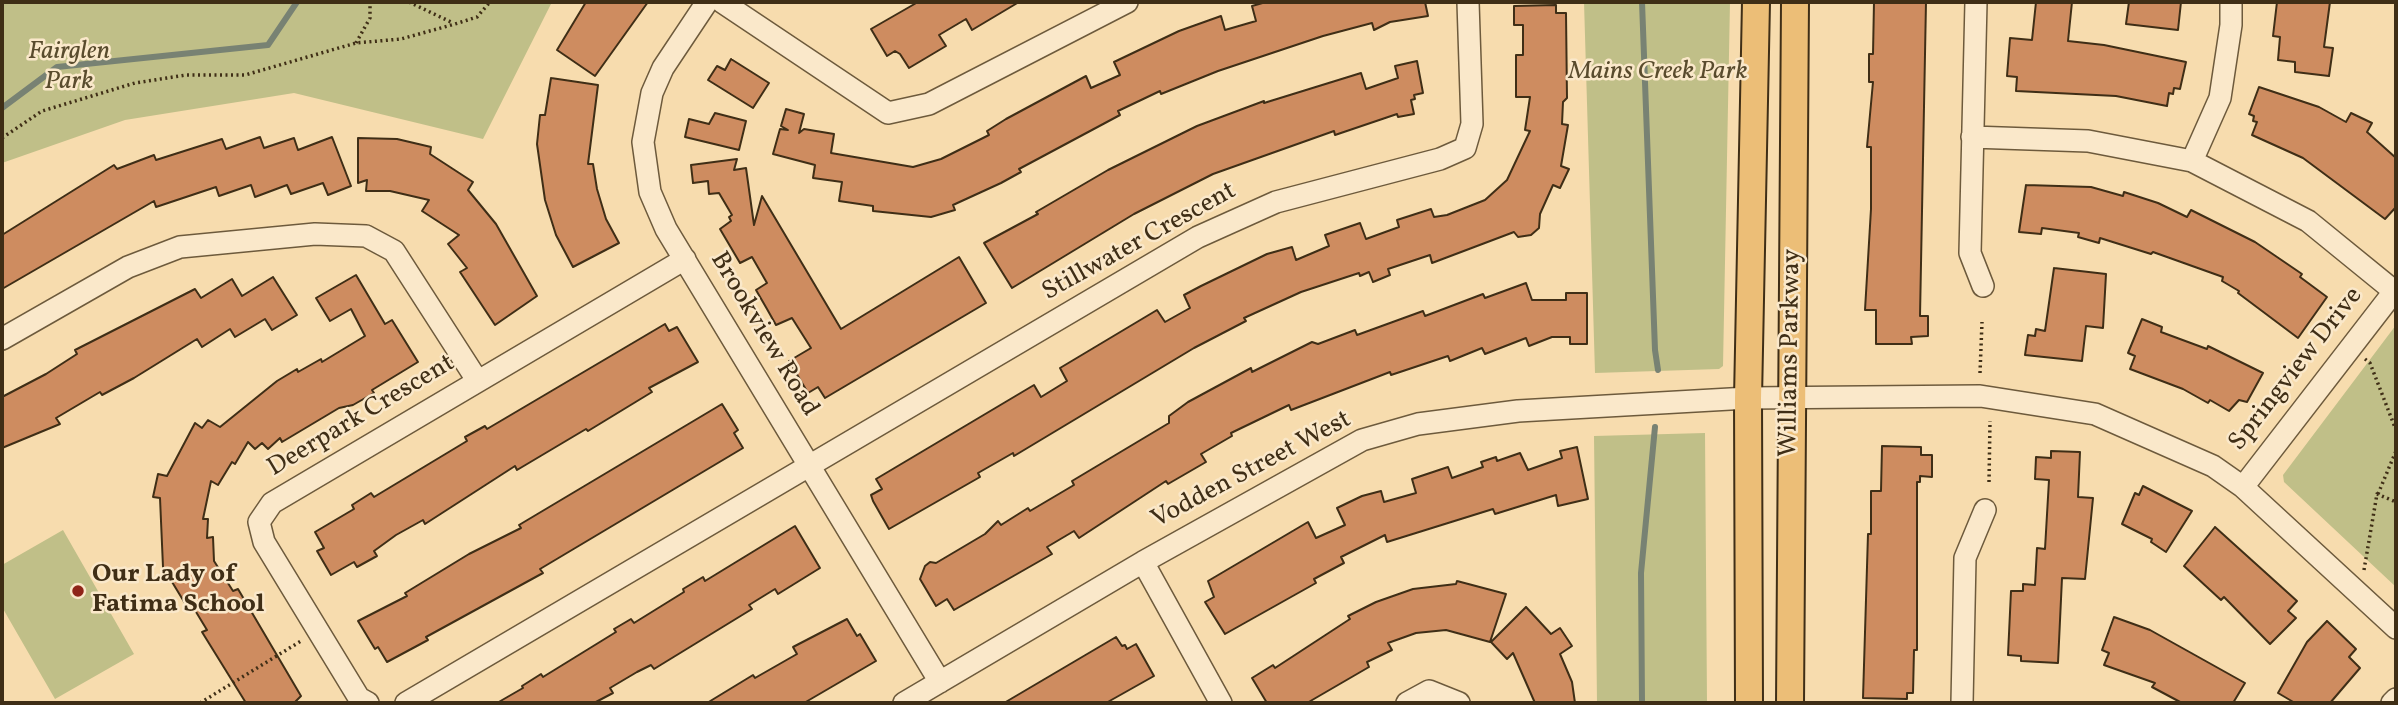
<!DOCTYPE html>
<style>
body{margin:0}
#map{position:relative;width:2398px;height:705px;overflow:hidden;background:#f7dcae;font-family:Vollkorn,serif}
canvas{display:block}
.frame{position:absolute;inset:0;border:4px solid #3f2e16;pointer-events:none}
</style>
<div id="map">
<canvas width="2398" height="705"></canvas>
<div class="frame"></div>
</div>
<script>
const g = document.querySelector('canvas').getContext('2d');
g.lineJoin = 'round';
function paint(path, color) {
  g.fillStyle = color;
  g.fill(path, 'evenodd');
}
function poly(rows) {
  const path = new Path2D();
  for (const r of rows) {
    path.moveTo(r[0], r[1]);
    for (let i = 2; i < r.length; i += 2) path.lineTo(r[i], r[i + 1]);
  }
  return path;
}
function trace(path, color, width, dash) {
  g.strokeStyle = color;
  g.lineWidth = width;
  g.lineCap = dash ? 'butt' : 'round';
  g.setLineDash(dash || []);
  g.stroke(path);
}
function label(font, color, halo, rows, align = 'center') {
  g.font = font + ' Vollkorn,serif';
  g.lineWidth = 5;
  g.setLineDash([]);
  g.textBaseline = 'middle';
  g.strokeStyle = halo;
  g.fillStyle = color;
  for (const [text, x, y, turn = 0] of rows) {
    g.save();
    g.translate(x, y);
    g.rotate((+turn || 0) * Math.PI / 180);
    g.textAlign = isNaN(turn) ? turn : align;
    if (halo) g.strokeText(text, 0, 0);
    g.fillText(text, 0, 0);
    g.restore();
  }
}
paint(poly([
 [2,2,552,2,483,139,294,93,125,120,2,163],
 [1584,2,1730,2,1723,366,1719,369,1595,373],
 [2396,325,2396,587,2284,482,2283,475],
 [1705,433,1707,703,1597,703,1594,436],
 [63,530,134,654,55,699,2,607,2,565]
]), '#c0bf88');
trace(poly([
 [1642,2,1655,350,1658,370],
 [2,108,57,67,268,45,297,2],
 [1642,703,1641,573,1655,427]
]), '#788273', 6);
const building = poly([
 [586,2,648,2,595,76,557,50,586,2],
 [918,2,1019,2,972,30,966,19,939,35,946,46,909,68,900,54,895,51,887,56,871,29,918,2],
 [1266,2,1425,2,1428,16,1390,22,1374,30,1372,23,1323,36,1218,71,1161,94,1160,91,1118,111,1120,115,1019,169,1021,172,1001,183,953,205,955,210,931,217,873,211,873,206,839,201,842,182,813,178,815,165,773,154,780,129,788,130,781,126,786,109,804,114,799,133,804,129,834,134,831,153,913,167,941,159,989,135,987,131,1006,119,1086,76,1091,88,1120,75,1114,62,1179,31,1221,16,1225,30,1256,21,1252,6,1266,2],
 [1874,2,1926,2,1920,316,1928,316,1928,336,1911,337,1912,344,1876,344,1876,310,1865,310,1871,209,1871,147,1867,147,1873,82,1869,82,1869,54,1873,54,1874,2],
 [2036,2,2072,2,2068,41,2104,45,2186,62,2180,89,2174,88,2173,94,2169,93,2167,106,2116,96,2016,91,2017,77,2007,76,2010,38,2032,40,2036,2],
 [2129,2,2181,2,2178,30,2126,24,2129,2],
 [2277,2,2330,2,2324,47,2333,48,2329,76,2295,72,2295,62,2278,60,2280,37,2273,36,2277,2],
 [1556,5,1556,13,1566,13,1567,98,1563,102,1562,124,1568,125,1561,166,1569,169,1560,188,1553,185,1540,214,1539,228,1531,235,1518,237,1514,232,1432,263,1430,255,1388,269,1390,275,1373,282,1369,272,1360,276,1359,273,1301,292,1244,318,1246,321,1194,348,1014,456,1013,453,978,473,980,477,889,529,873,501,871,495,882,489,876,479,1034,385,1041,397,1067,381,1060,368,1157,310,1165,322,1190,308,1184,295,1201,286,1267,254,1292,247,1296,260,1329,246,1325,235,1360,223,1366,239,1399,227,1397,220,1431,209,1434,217,1447,215,1485,200,1507,180,1530,131,1525,130,1530,97,1516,97,1516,55,1523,55,1523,25,1514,25,1514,6,1556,5],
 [731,59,769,83,753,108,708,80,717,66,725,70,731,59],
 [1417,61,1423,93,1414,95,1415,99,1411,100,1414,114,1398,117,1397,114,1335,135,1334,131,1213,174,1134,214,1012,288,984,243,1038,214,1036,212,1108,170,1197,126,1264,101,1264,103,1361,73,1366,89,1398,78,1395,66,1417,61],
 [551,78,598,85,588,164,593,164,597,189,606,219,619,243,573,267,556,235,545,200,537,144,540,115,545,115,551,78],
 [2259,87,2319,107,2346,122,2351,113,2372,123,2367,132,2396,158,2396,207,2385,219,2303,158,2252,135,2257,122,2253,121,2254,116,2249,114,2259,87],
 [715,113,746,121,739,150,685,137,689,119,709,124,715,113],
 [260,137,264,148,294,138,298,150,332,137,351,186,328,195,323,183,291,194,287,185,255,197,251,185,219,196,216,187,156,207,154,201,2,289,2,235,114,165,117,169,154,155,156,160,222,139,226,149,260,137],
 [358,138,397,139,431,147,430,154,473,182,468,190,496,224,537,296,495,325,460,272,467,268,448,244,459,235,422,211,429,200,390,191,366,191,367,180,358,183,358,138],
 [737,159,734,170,746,168,754,225,762,196,841,329,959,257,986,303,825,398,818,387,808,393,789,361,811,348,792,318,776,325,767,309,756,290,767,283,752,257,740,263,720,229,731,221,729,217,732,215,719,193,709,194,708,181,693,183,691,165,737,159],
 [2026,185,2091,187,2123,196,2124,192,2158,203,2187,217,2191,210,2255,242,2302,274,2300,277,2327,297,2298,338,2238,293,2239,291,2222,281,2223,277,2153,252,2151,254,2100,238,2099,243,2078,237,2079,233,2042,228,2041,234,2019,232,2026,185],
 [2054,268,2106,274,2103,328,2086,326,2082,361,2025,355,2028,335,2035,336,2036,329,2045,331,2054,268],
 [356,275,385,324,392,320,418,362,372,390,374,393,353,405,339,408,282,442,280,438,268,449,262,443,255,449,248,442,235,464,232,462,218,485,211,481,203,519,208,519,207,538,213,537,214,561,233,591,238,589,301,696,294,703,246,703,202,632,207,630,190,602,186,605,163,567,160,498,153,497,158,474,167,476,195,423,202,428,208,420,220,427,277,381,297,369,298,372,321,359,322,362,365,336,351,309,330,321,316,298,356,275],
 [273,277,297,315,272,330,265,319,235,337,230,329,202,347,197,339,134,378,102,395,100,392,56,418,60,424,2,448,2,397,46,374,77,354,75,350,195,289,201,298,232,279,242,296,273,277],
 [1526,283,1532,300,1566,300,1566,293,1587,293,1587,344,1570,344,1570,337,1552,337,1529,346,1526,338,1485,354,1482,348,1450,361,1448,356,1391,375,1390,372,1291,410,1289,405,1231,433,1232,436,1201,454,1206,462,1168,484,1166,481,1079,538,1074,531,1047,547,1052,554,954,610,947,599,936,606,920,579,925,566,930,562,936,563,985,534,998,521,1001,525,1028,508,1030,511,1074,485,1072,481,1169,423,1169,416,1188,402,1251,368,1252,372,1312,342,1318,344,1355,330,1357,335,1423,311,1425,316,1483,294,1485,298,1526,283],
 [2142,319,2162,327,2161,332,2207,349,2208,346,2263,373,2247,402,2239,400,2229,411,2210,400,2208,403,2183,389,2130,369,2135,356,2128,353,2142,319],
 [665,324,669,331,677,327,698,362,649,388,652,392,588,431,586,429,517,470,515,466,425,524,423,520,396,535,374,551,377,556,357,567,354,562,331,575,317,551,324,548,315,532,354,509,352,505,371,493,374,497,467,441,465,437,485,426,487,429,665,324],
 [722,404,738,430,734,433,743,448,540,569,543,573,426,637,428,640,387,662,378,647,375,649,358,621,407,596,405,593,469,554,521,528,519,525,722,404],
 [1882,446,1921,447,1921,455,1932,455,1932,477,1920,476,1920,482,1917,482,1917,650,1914,650,1913,693,1907,693,1907,699,1863,698,1868,534,1871,534,1871,491,1881,491,1882,446],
 [1577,447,1588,499,1558,506,1556,495,1495,514,1493,509,1387,542,1385,535,1341,557,1344,563,1314,579,1316,583,1225,634,1205,602,1214,597,1208,581,1308,522,1316,538,1345,525,1337,508,1362,496,1381,491,1384,502,1416,493,1412,479,1448,467,1452,478,1483,467,1481,462,1496,457,1497,461,1520,453,1528,470,1562,458,1560,451,1577,447],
 [2051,451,2080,452,2078,497,2093,498,2085,579,2062,578,2058,663,2021,661,2021,656,2008,655,2011,591,2023,591,2023,584,2035,585,2037,548,2045,549,2049,480,2035,479,2036,457,2051,458,2051,451],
 [2143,486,2192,511,2166,552,2151,542,2152,539,2122,524,2135,493,2139,495,2143,486],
 [795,526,820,568,778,594,775,589,749,605,752,609,654,669,651,665,637,672,610,688,613,693,594,703,497,703,523,688,522,686,541,674,543,677,616,632,614,629,631,619,634,623,684,592,683,589,703,577,705,581,795,526],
 [2215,527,2297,601,2288,611,2296,618,2270,644,2224,597,2221,600,2184,566,2215,527],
 [1457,581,1506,594,1490,642,1446,630,1416,633,1388,643,1392,650,1367,662,1369,667,1307,703,1267,703,1252,678,1273,665,1275,668,1350,619,1348,616,1376,602,1413,589,1456,584,1457,581],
 [1526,607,1551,634,1560,628,1572,646,1560,654,1572,682,1575,703,1535,703,1513,653,1507,659,1491,642,1526,607],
 [2114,617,2150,630,2245,683,2233,703,2182,703,2152,687,2155,683,2104,665,2109,653,2102,650,2114,617],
 [847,619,857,636,860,634,876,661,804,703,707,703,753,675,755,678,797,654,793,647,847,619],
 [2327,621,2356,649,2349,657,2360,668,2330,703,2295,703,2278,693,2307,642,2327,621],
 [1116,637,1122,646,1125,645,1127,649,1136,644,1154,676,1106,703,1004,703,1116,637]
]);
paint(building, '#ce8c60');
trace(building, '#3f2e16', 2);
const minor = poly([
 [707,2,663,68,652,93,643,142,650,192,666,229,940,682],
 [722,2,888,113,929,104,1127,2],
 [1976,2,1970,253,1983,286],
 [1972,137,2088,141,2192,161,2308,221,2394,291],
 [2192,161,2220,98,2231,25,2231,2],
 [2,339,128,267,180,247,315,234,366,236,394,251,477,380],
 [2243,487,2396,289],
 [1143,562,1221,703],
 [368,703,359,698,264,542,259,522,272,503,685,259],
 [406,703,1198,237,1276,202,1440,159,1465,148,1472,124,1468,2],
 [904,703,1143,562,1362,440,1418,424,1518,411,1748,398,1980,396,2095,414,2213,466,2243,487,2396,628],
 [1407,703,1429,691,1459,703],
 [1962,703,1965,558,1985,510],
 [2392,703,2396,699]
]);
const major = poly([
 [1749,703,1748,398,1756,2],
 [1790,703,1795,2]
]);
trace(minor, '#6d5a3c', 24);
trace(major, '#3f2e16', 30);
trace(poly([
 [409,2,453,23],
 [356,43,370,18,370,2],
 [2,138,42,111,135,83,186,75,245,75,356,43,401,39,455,24,477,17,490,2],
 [2365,359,2370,363,2396,430],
 [1980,373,1982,322],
 [1989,482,1990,421],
 [2378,494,2396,451],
 [2364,570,2377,494,2396,502],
 [200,703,301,641]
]), '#3f2e16', 3.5, [2, 3.5]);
trace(minor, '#fae8ca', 21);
trace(major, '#ecbe77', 26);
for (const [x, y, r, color] of [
 [78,591,7,"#8f2418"]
]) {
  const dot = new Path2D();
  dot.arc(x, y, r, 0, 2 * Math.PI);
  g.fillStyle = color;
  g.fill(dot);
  trace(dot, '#fae8ca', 2.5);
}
label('italic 26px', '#594b2d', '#fae8ca', [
 ["Fairglen",69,53],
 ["Park",69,83],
 ["Mains Creek Park",1658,73]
]);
label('26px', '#3f2e16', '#fae8ca', [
 ["Stillwater Crescent",1140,243,-29],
 ["Brookview Road",763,335,59],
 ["Williams Parkway",1792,353,-89],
 ["Springview Drive",2297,370,-52],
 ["Deerpark Crescent",362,417,-31],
 ["Vodden Street West",1252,471,-28]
]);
label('bold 26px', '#3f2e16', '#fae8ca', [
 ["Our Lady of",92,576],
 ["Fatima School",92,606]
], 'left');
</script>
